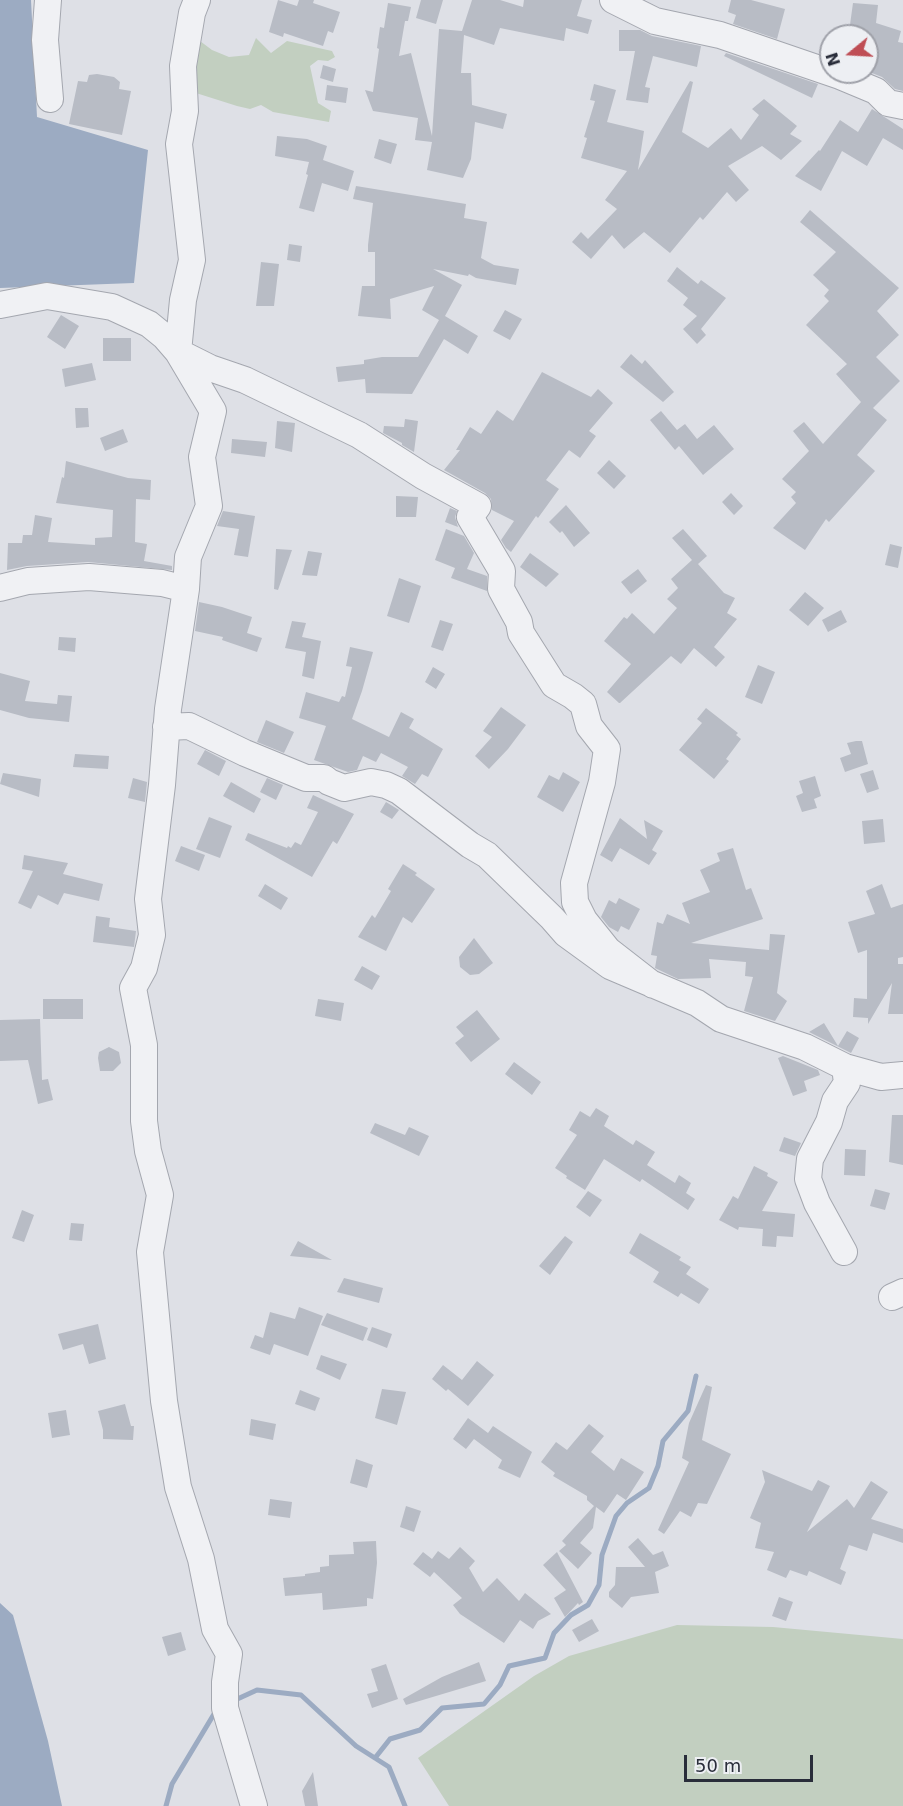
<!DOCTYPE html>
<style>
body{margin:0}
#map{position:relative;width:903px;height:1806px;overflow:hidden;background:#dee0e6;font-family:"DejaVu Sans",sans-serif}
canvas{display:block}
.north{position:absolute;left:819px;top:24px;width:60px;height:60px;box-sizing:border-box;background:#edeff3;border:2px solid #9fa1a9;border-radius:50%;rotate:252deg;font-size:16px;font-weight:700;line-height:24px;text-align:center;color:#292d3a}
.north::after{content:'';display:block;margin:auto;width:21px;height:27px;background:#bf4e55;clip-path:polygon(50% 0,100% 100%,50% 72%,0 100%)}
.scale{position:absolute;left:684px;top:1755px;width:129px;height:27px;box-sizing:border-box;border:3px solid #292d3a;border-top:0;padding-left:8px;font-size:18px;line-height:21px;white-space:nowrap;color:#292d3a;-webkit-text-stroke:4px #edeff3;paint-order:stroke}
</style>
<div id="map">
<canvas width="903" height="1806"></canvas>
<div class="north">N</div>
<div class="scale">50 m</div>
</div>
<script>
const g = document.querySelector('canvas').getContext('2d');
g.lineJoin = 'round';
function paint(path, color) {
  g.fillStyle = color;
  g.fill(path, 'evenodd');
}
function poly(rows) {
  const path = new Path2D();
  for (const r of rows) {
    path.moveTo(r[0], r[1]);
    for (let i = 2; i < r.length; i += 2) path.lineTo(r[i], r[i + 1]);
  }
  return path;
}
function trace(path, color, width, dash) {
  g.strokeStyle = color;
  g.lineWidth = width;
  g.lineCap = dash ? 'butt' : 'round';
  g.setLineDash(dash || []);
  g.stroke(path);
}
paint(poly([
 [256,38,271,53,287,41,332,51,335,57,328,61,318,60,310,66,318,103,331,111,329,122,273,112,261,105,250,109,237,106,196,93,192,63,200,41,212,50,229,57,249,55],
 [677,1625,773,1627,903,1639,903,1806,449,1806,418,1758,534,1676,569,1656]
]), '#c2cfc0');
paint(poly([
 [0,0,31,0,37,117,148,150,134,283,0,288],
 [0,1603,13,1615,48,1741,62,1806,0,1806]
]), '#9cabc2');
trace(poly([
 [233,1701,257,1690,301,1695,356,1746,389,1767,405,1806],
 [375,1758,390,1739,420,1730,442,1708,484,1704,500,1685,509,1666,545,1658,554,1633,571,1615,588,1605,599,1585,602,1555,616,1516,627,1503,649,1488,658,1466,663,1441,688,1411,696,1376],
 [166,1806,172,1784,217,1709]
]), '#9cabc2', 5);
paint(poly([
 [278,0,297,6,299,0,314,0,313,3,340,12,333,33,328,31,323,46,284,33,283,37,269,32],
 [421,0,443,0,436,24,416,18],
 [472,0,500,0,523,7,524,0,582,0,577,16,592,20,588,34,566,28,564,41,500,28,494,45,464,35,461,73,471,73,472,105,507,114,503,129,475,122,471,159,463,178,427,170,432,142,415,140,418,118,373,111,365,90,373,92,379,49,377,48,380,27,384,28,388,3,411,7,408,21,405,21,399,56,411,53,432,136,439,29,462,31],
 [731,0,751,0,785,9,777,39,733,24,736,15,728,12],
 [853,3,878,5,876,23,901,31,898,42,903,43,903,91,895,89,882,77,867,71,867,54,871,40,867,39,867,36,859,36,849,32],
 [619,30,640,30,652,36,701,46,697,67,653,56,645,87,650,88,648,103,626,100,635,51,619,51],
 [726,53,818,84,812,98,724,56],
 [323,65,336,69,333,82,320,78],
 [97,74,114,77,120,82,119,89,131,91,122,135,69,124,78,81,87,82,89,75],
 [690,81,693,82,682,132,708,148,731,128,741,140,759,115,752,109,764,99,797,126,790,134,802,141,781,160,762,146,728,166,749,190,736,202,727,192,703,220,700,217,670,253,644,232,624,249,612,235,591,259,572,242,581,232,588,239,617,209,605,200,627,171,581,158,587,138,584,137,595,101,590,100,594,84,616,90,607,122,644,131,638,170],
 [327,85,348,88,346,103,325,100],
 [872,109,903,129,903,150,883,138,867,166,842,151,821,191,795,176,819,150,820,151,840,120,858,132],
 [277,136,307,139,327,146,323,160,354,171,348,191,322,183,314,212,299,208,308,175,306,174,309,162,275,156],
 [379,139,397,144,391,164,374,158],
 [356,186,466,204,464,218,487,222,481,258,494,265,519,269,516,285,476,278,469,274,468,276,433,269,462,285,445,316,478,336,468,354,444,339,412,394,366,393,365,379,338,382,336,367,364,364,364,360,382,357,418,357,439,320,422,310,434,286,390,299,391,319,358,316,362,286,375,286,375,252,368,252,368,245,373,203,353,199],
 [810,210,899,288,877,311,899,335,876,357,900,381,873,408,887,420,857,455,875,471,829,522,826,519,805,550,773,528,796,503,791,497,796,492,782,479,809,451,793,431,804,422,823,444,861,402,836,374,847,364,806,325,829,301,824,296,829,290,813,275,836,252,800,222],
 [289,244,302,246,300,262,287,260],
 [261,262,279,264,274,306,256,306],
 [677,267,698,284,701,280,726,298,701,329,706,335,697,344,683,329,697,316,683,305,688,298,667,281],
 [505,310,522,319,510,340,493,331],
 [61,315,79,326,65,349,47,337],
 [103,338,131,338,131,361,103,361],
 [631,354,642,364,645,360,674,392,663,402,620,367],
 [92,363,96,380,65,387,62,369],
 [542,372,591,397,598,389,613,403,589,431,596,436,580,458,569,450,546,480,559,489,538,518,536,516,511,552,506,548,501,540,514,521,492,510,491,499,485,493,444,470,460,450,456,450,470,427,481,434,497,410,513,421],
 [75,408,88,408,89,427,76,428],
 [661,411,677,430,685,424,697,439,714,425,734,449,703,475,679,446,675,450,650,420],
 [405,419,418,421,414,452,402,445,402,443,383,433,384,426,404,427],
 [277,421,295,423,292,452,275,448],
 [123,429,128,442,105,451,100,438],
 [232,439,267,442,265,457,231,453],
 [609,460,626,476,614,489,597,473],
 [66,461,128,478,151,480,150,500,136,499,135,542,147,544,144,561,172,566,172,570,88,562,27,566,7,570,8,543,22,543,23,535,32,535,35,515,52,518,48,542,95,545,95,538,112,537,113,510,56,503,62,477,64,478],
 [731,493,743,506,734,515,722,502],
 [396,496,418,497,416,517,396,517],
 [566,505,590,533,574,547,562,531,560,533,549,522],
 [450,508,457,511,455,517,458,527,445,522],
 [223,511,255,516,248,557,234,555,239,529,217,526],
 [446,529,464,536,474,553,467,569,487,576,487,591,451,578,455,568,435,560],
 [683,529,707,556,698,564,724,593,735,598,727,613,737,619,714,647,725,657,716,667,694,648,681,664,671,656,620,703,619,703,607,692,631,664,604,641,624,617,627,619,632,613,654,634,677,608,667,599,678,588,671,579,692,560,672,538],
 [890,544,902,547,898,568,885,565],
 [276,549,292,550,278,590,274,589],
 [308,551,322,553,317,576,302,575],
 [530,553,559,574,546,587,520,567],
 [638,569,647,581,631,594,621,582],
 [399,578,421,586,409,623,387,616],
 [805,592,824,608,808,626,789,610],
 [199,602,222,607,252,617,247,633,262,638,257,652,222,640,223,637,195,631],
 [841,610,847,622,828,632,822,620],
 [440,620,453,624,443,651,431,647],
 [292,621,306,623,302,637,321,641,314,679,302,676,306,652,285,648],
 [59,637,76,638,75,652,58,650],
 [350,647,373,652,362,691,352,719,389,737,401,712,414,719,409,728,443,749,428,777,422,774,415,784,402,776,408,767,381,753,376,762,363,756,357,770,348,772,314,760,326,726,299,718,306,692,339,702,342,696,345,697,352,667,346,666],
 [758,665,775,672,762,704,745,697],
 [433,667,445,674,436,689,425,682],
 [0,673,30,681,25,701,57,704,58,695,72,696,69,722,29,718,0,710],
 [501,707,526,725,508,749,489,769,475,756,492,737,483,731],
 [706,708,738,733,736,735,741,739,726,759,729,761,714,779,679,750,702,723,697,719],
 [266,720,294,732,284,753,257,742],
 [856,741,862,741,868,764,845,772,840,758,851,754,847,743],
 [205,750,226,761,219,776,197,764],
 [75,754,109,756,108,769,73,767],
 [873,770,879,789,867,793,860,774],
 [563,772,580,782,563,812,537,797,549,775,559,780],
 [3,773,41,779,39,797,0,784],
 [815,776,821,796,814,799,817,808,802,812,796,796,803,793,799,781],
 [133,778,147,782,145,802,128,798],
 [267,778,283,785,276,800,260,792],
 [231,782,261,799,254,813,223,796],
 [313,795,354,814,337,844,333,841,312,877,245,840,248,833,287,848,288,846,291,848,295,842,301,845,318,812,307,808],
 [386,802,399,810,392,819,380,812],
 [209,817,232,826,220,858,196,849],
 [620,818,647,839,644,820,663,831,652,850,657,853,649,865,620,848,612,862,600,855],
 [883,819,885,842,864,844,862,821],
 [181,846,205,855,199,871,175,861],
 [733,848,746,890,751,888,763,919,691,943,769,950,770,934,785,935,777,993,787,1001,775,1021,744,1011,753,977,745,976,746,962,709,959,711,978,678,979,655,968,657,956,651,955,657,922,663,924,667,914,690,924,682,903,710,892,700,870,720,861,717,853],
 [24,855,68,863,63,874,103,884,99,901,64,893,58,905,38,895,31,909,18,903,33,871,22,869],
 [403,864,417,873,415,875,435,889,412,923,403,917,386,951,358,937,372,915,375,918,391,891,388,889],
 [265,884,288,898,281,910,258,896],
 [882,884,891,908,903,904,903,957,898,958,898,964,903,964,903,1014,888,1014,892,983,868,1024,868,1018,853,1017,854,998,867,999,867,950,858,953,848,922,875,914,866,891],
 [619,898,640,909,629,930,621,926,618,932,609,927,601,917,609,900,616,904],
 [96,916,110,918,109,927,136,931,134,947,93,942],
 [474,938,493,963,479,974,470,975,460,967,459,957],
 [362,966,380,976,372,990,354,980],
 [43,999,83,999,83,1019,43,1019],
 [318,999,344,1003,341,1021,315,1016],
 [477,1010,500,1039,471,1062,455,1043,464,1036,456,1027],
 [40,1019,42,1080,48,1079,53,1100,38,1104,28,1060,0,1061,0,1020],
 [824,1023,838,1046,847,1031,859,1038,851,1053,809,1032],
 [109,1047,119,1052,121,1063,113,1071,100,1071,98,1058,99,1052],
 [783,1056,818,1070,820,1075,804,1081,807,1091,793,1096,778,1058],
 [514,1062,541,1082,532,1095,505,1074],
 [596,1108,609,1116,604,1126,633,1145,636,1140,655,1152,647,1165,675,1183,679,1175,691,1183,686,1193,695,1199,688,1210,642,1179,640,1182,604,1159,585,1190,566,1178,567,1176,555,1168,577,1135,569,1130,580,1111,590,1117],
 [892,1115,903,1115,903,1165,889,1162],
 [375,1123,405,1135,409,1127,429,1136,419,1156,370,1133],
 [784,1137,801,1143,795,1156,779,1151],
 [845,1149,866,1150,865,1176,844,1175],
 [754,1166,768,1173,767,1176,778,1182,762,1211,795,1214,793,1237,777,1236,776,1247,762,1246,763,1229,739,1227,738,1230,719,1220,733,1196,738,1199],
 [875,1189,890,1193,885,1210,870,1206],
 [588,1191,602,1200,590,1217,576,1207],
 [22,1210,34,1215,24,1242,12,1238],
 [71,1223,84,1224,82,1241,69,1240],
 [640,1233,681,1257,679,1260,691,1267,686,1274,709,1289,699,1304,681,1293,678,1297,653,1282,659,1272,629,1253],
 [565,1236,573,1242,550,1275,539,1266],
 [298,1241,332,1260,290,1256],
 [344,1278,383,1288,379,1303,337,1292],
 [299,1307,323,1316,308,1356,274,1344,270,1355,250,1348,255,1335,263,1338,270,1312,295,1319],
 [327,1313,368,1328,363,1341,321,1325],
 [98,1324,106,1359,89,1364,83,1344,63,1350,58,1334],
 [372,1327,392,1334,387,1348,367,1340],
 [321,1355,347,1364,340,1380,316,1369],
 [477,1361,494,1375,468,1406,448,1389,446,1391,432,1379,443,1365,462,1380],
 [706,1385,712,1387,702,1440,731,1454,707,1504,698,1503,691,1517,680,1511,664,1534,658,1530,689,1462,682,1458,689,1423],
 [382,1389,406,1392,397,1425,375,1418],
 [300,1390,320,1398,315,1411,295,1404],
 [125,1404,131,1426,134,1426,133,1440,103,1439,103,1430,98,1411],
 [66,1410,70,1435,52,1438,48,1413],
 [468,1418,488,1433,493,1426,532,1452,520,1478,498,1468,502,1460,474,1439,466,1449,453,1439],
 [251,1419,276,1424,273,1440,249,1435],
 [589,1424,604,1436,591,1452,614,1471,621,1458,644,1472,626,1500,617,1494,604,1513,596,1507,593,1528,580,1543,592,1553,578,1569,559,1551,566,1545,562,1541,594,1506,587,1500,587,1496,553,1476,555,1473,541,1462,556,1442,567,1450],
 [356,1459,373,1465,367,1488,350,1483],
 [762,1470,812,1491,818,1480,830,1486,807,1532,847,1499,854,1508,871,1481,888,1492,871,1519,903,1529,903,1543,873,1533,867,1551,849,1545,840,1569,846,1572,841,1585,809,1571,807,1576,790,1570,786,1578,767,1570,774,1552,755,1548,761,1523,750,1518,765,1482],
 [270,1499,292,1502,290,1518,268,1515],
 [406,1506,421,1511,414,1532,400,1527],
 [638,1538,653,1555,663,1551,669,1566,655,1572,659,1593,631,1597,622,1608,609,1597,609,1592,615,1585,616,1567,645,1567,628,1547],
 [376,1541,377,1563,373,1599,367,1598,367,1606,323,1610,322,1593,285,1596,283,1578,305,1576,305,1574,320,1572,320,1567,329,1566,329,1555,354,1554,353,1542],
 [460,1547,475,1561,469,1568,483,1592,497,1578,519,1601,525,1593,551,1614,538,1621,533,1629,520,1620,504,1643,460,1614,453,1605,462,1598,434,1572,430,1577,413,1564,423,1552,432,1559,438,1551,449,1559],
 [557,1552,583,1602,579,1605,578,1603,565,1617,554,1598,566,1590,543,1565],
 [779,1597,793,1602,786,1621,772,1616],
 [592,1619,599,1631,579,1642,572,1630],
 [181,1632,186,1650,168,1656,162,1637],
 [479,1662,486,1681,406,1705,403,1699,442,1677],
 [386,1664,398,1699,372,1708,367,1694,378,1691,371,1669],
 [313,1772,318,1806,305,1806,302,1791]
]), '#b8bcc5');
const minor = poly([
 [48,0,45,40,50,99],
 [197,0,192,13,183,66,185,111,179,144,192,260,183,300,178,352,213,411,202,457,209,506,188,557,186,589,168,709,162,785,148,899,152,935,144,968,133,988,144,1045,144,1121,148,1151,160,1195,150,1252,164,1401,178,1487,201,1559,215,1629,229,1654,225,1682,225,1708,254,1806],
 [613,0,655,21,720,35,840,76,876,91,888,103,903,106],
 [0,305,47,296,112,307,149,324,165,337,178,352,210,368,245,380,359,435,423,476,478,506,470,517,502,571,501,589,519,622,521,633,554,685,573,696,583,704,589,726,607,749,602,782,574,883,575,902,584,920,608,950,653,985],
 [0,588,28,581,89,577,162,583,186,589],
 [166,727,189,726,245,753,306,778,324,778,329,782,344,788,371,782,386,785,399,791,470,845,487,855,552,918,566,934,610,966,697,1003,721,1019,805,1047,845,1067,881,1077,903,1075],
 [844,1252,817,1203,808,1179,810,1159,829,1122,835,1101,847,1083,845,1067],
 [892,1297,903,1292]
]);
trace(minor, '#a4a7af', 28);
trace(minor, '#f0f1f4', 26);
</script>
